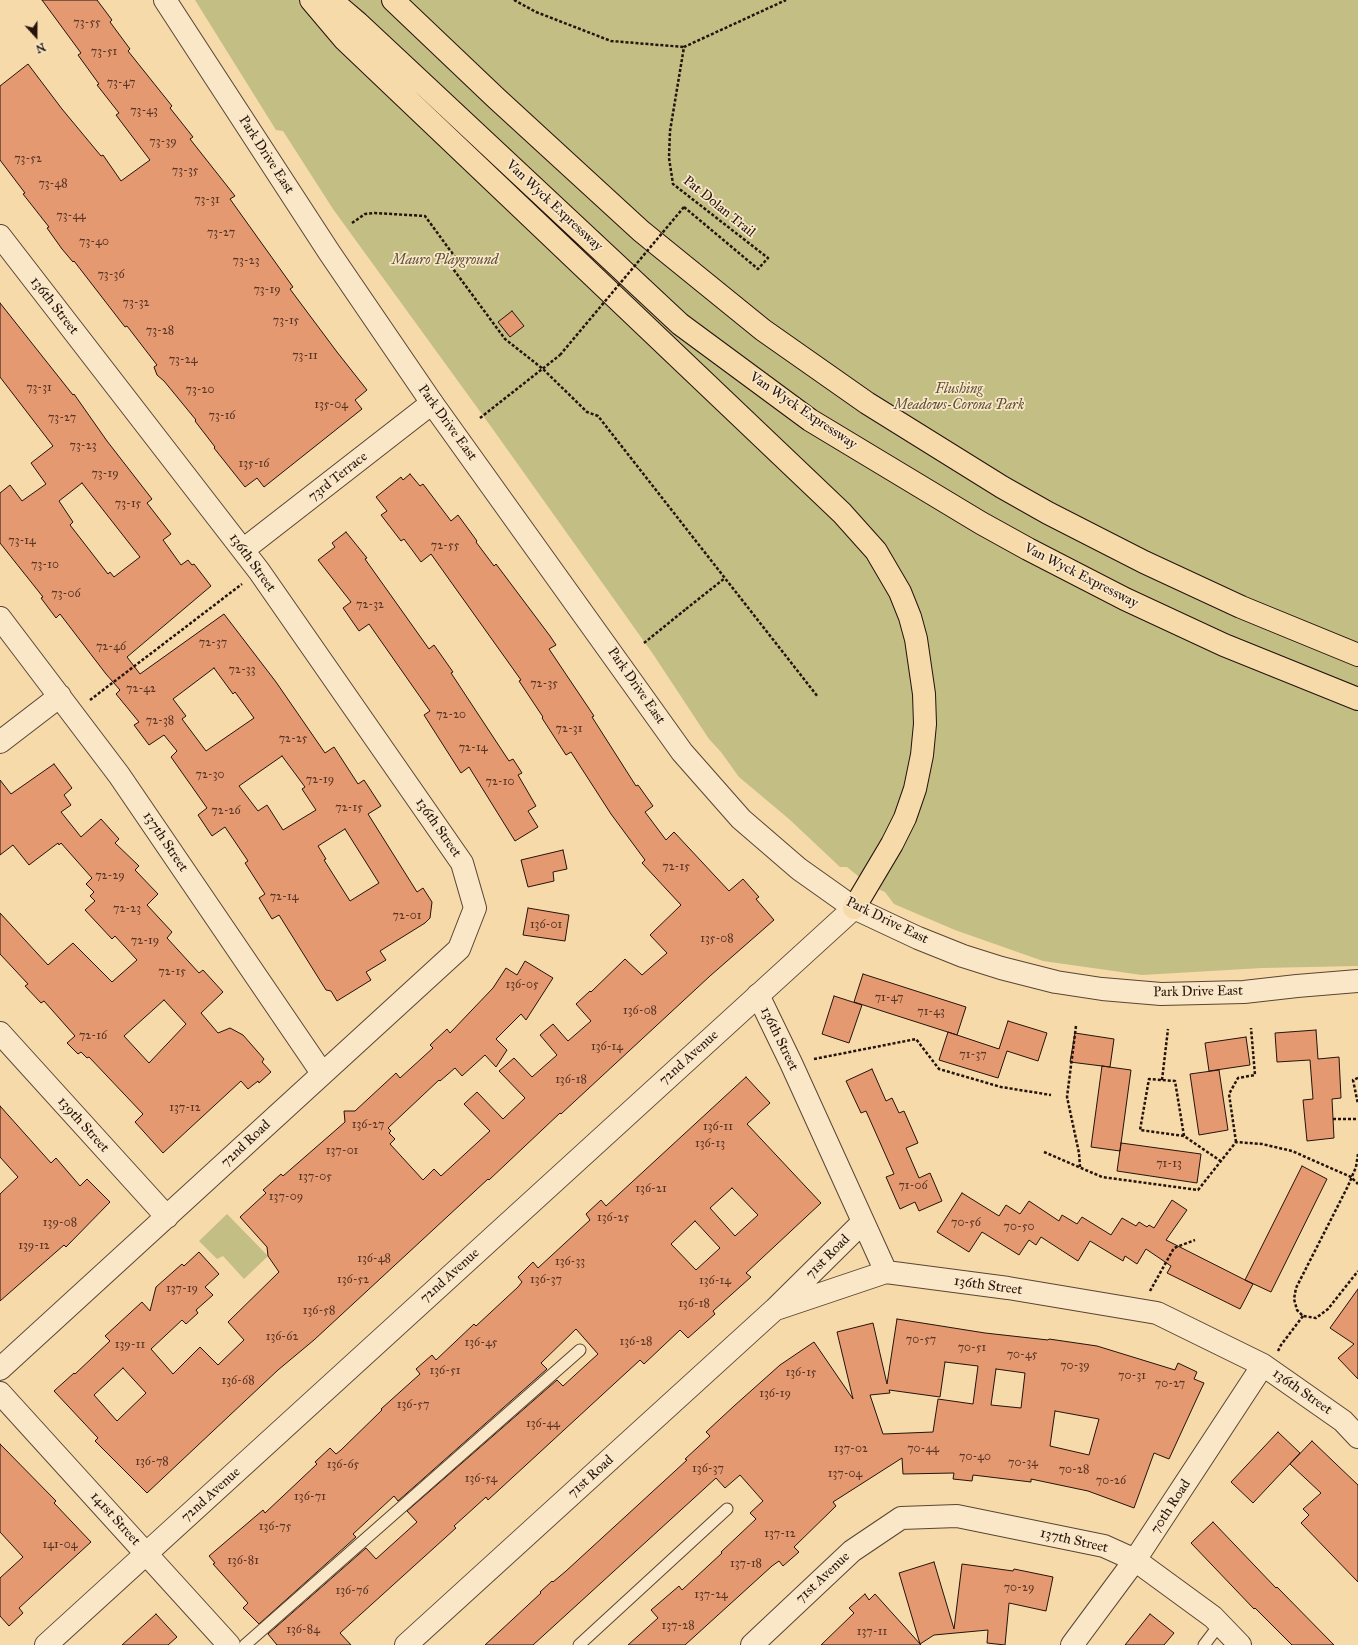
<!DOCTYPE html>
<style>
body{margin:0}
#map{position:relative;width:1358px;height:1645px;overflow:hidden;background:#f6daaa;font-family:"IM FELL Great Primer",serif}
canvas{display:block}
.north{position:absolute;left:16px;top:16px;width:40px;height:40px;-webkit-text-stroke:3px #f9e7c8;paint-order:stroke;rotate:159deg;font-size:11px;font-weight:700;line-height:16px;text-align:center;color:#25130c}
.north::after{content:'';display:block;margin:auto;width:14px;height:18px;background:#25130c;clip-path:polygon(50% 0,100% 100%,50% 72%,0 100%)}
</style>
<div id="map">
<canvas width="1358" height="1645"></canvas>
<div class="north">N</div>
</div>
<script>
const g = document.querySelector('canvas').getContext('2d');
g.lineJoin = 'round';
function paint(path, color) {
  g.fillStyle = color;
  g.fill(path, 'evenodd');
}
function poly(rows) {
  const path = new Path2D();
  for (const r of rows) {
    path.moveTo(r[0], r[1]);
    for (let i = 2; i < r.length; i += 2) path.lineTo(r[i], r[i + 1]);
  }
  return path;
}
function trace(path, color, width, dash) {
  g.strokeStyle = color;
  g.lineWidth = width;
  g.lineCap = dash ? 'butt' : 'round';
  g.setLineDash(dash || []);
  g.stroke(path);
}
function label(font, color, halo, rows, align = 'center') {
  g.font = font + ' "IM FELL Great Primer",serif';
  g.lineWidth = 3.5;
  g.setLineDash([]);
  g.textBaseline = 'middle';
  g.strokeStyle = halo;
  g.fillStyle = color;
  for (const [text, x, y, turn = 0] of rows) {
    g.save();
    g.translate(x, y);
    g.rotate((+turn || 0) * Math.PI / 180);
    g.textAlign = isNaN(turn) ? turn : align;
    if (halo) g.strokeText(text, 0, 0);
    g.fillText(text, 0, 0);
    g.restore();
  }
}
paint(poly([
 [195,0,1358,0,1358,966,1262,968,1142,975,1043,961,955,930,894,904,885,892,869,885,847,867,840,867,789,819,739,777,721,752,709,739,653,654,492,428,333,209,283,131,276,130],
 [227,1214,268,1256,244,1279,223,1256,217,1259,199,1241]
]), '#c2be84');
const building = poly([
 [42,0,97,0,112,20,110,22,130,49,128,51,172,106,170,108,193,137,190,139,235,196,230,199,293,287,290,289,337,352,367,390,355,400,362,409,264,487,257,478,245,487,214,448,215,447,195,421,196,420,164,381,157,375,154,367,157,365,127,326,125,327,74,261,73,262,62,249,47,228,49,227,23,194,25,193,0,160,0,86,28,64,62,109,101,156,103,155,121,181,150,160,116,115,119,113,97,85,99,84,78,55,81,53,42,0],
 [0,303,73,395,74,394,107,441,152,499,147,503,171,534,163,540,181,565,188,560,192,565,194,564,211,586,127,657,140,674,224,614,276,682,325,753,334,747,358,784,364,780,381,806,368,814,417,892,423,888,432,902,430,918,425,923,380,951,386,960,366,972,371,980,337,1001,331,991,326,990,279,915,272,919,259,898,265,894,245,863,248,861,225,827,212,836,198,815,207,808,171,757,177,751,164,735,149,745,134,725,139,722,116,694,120,690,106,674,60,614,56,618,41,598,43,597,0,543,0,493,10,485,22,501,46,484,31,463,53,446,0,377,0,303],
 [82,483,140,557,114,577,110,572,108,574,70,525,73,522,59,501,82,483],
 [214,668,233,694,235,692,254,718,206,751,182,719,186,716,173,699,214,668],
 [282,756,305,787,302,789,316,810,283,830,267,805,258,811,239,786,282,756],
 [345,829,379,883,350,901,324,860,326,859,318,846,345,829],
 [512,311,524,326,510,337,498,322,512,311],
 [410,474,420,486,423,484,451,521,458,515,477,541,476,542,494,566,496,564,550,636,556,645,549,649,594,716,592,717,636,786,638,785,653,806,645,812,666,840,674,832,729,891,743,879,759,897,756,899,774,920,710,976,561,1114,560,1113,489,1180,488,1179,314,1340,278,1370,147,1493,95,1441,98,1438,54,1391,74,1373,75,1374,110,1341,105,1336,142,1302,150,1311,156,1287,182,1264,184,1266,199,1252,219,1274,205,1287,213,1295,196,1310,198,1313,186,1324,182,1320,151,1349,173,1374,200,1347,218,1365,244,1340,228,1322,279,1272,268,1256,267,1247,240,1217,266,1193,263,1190,281,1174,283,1176,345,1122,344,1111,355,1111,396,1073,400,1078,433,1048,430,1045,447,1029,450,1033,493,988,506,968,517,975,525,961,553,978,526,1020,521,1014,496,1039,507,1050,496,1067,485,1055,462,1076,455,1068,440,1081,439,1080,388,1128,391,1131,389,1133,395,1139,390,1144,423,1180,434,1169,441,1176,490,1131,464,1104,477,1092,503,1119,525,1098,499,1071,514,1058,532,1077,557,1055,540,1035,553,1024,568,1041,591,1021,576,1004,590,991,591,992,625,959,642,975,667,953,650,935,681,905,642,863,645,860,611,814,571,752,566,755,542,718,543,717,519,681,521,680,431,554,421,562,404,539,401,541,381,515,387,511,376,497,401,477,403,480,410,474],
 [123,1368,146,1393,117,1421,94,1395,123,1368],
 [346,532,367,558,365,559,429,649,434,645,453,672,451,673,509,761,513,759,522,773,518,775,536,806,528,811,538,827,515,841,469,767,461,773,424,715,430,711,369,624,359,631,343,608,351,602,318,560,335,547,332,543,346,532],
 [54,764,72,788,64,795,71,805,61,812,81,837,101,819,119,839,115,843,139,866,135,870,158,894,147,905,172,932,167,938,199,973,203,970,223,992,201,1013,218,1033,230,1028,243,1035,264,1059,262,1062,271,1072,259,1083,258,1081,248,1089,241,1081,163,1153,135,1122,143,1114,89,1057,87,1058,81,1052,78,1054,67,1043,75,1036,44,1001,41,1003,25,986,28,984,0,954,0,913,48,965,73,943,112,982,137,960,115,936,112,939,85,910,95,901,90,896,94,892,86,884,92,878,61,843,59,845,58,843,29,865,13,845,0,855,0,780,11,794,54,764],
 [164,1000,186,1024,149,1063,124,1036,164,1000],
 [563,850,567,869,553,872,554,881,528,887,521,860,563,850],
 [528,908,569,915,565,941,523,935,528,908],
 [863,974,966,1007,957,1035,854,1002,863,974],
 [834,996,862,1005,849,1043,822,1034,834,996],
 [1008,1021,1047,1033,1038,1061,1007,1051,998,1078,939,1060,948,1032,999,1049,1008,1021],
 [1316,1030,1318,1059,1339,1057,1341,1098,1332,1099,1334,1138,1307,1141,1303,1100,1313,1099,1310,1060,1277,1062,1275,1033,1316,1030],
 [1075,1033,1114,1039,1110,1067,1070,1062,1075,1033],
 [1246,1037,1250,1065,1209,1071,1205,1043,1246,1037],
 [1102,1066,1131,1070,1120,1151,1091,1147,1102,1066],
 [872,1069,886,1101,892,1098,899,1113,904,1111,918,1143,906,1148,919,1178,930,1173,942,1201,919,1211,915,1202,900,1209,886,1177,894,1174,866,1111,861,1113,846,1081,872,1069],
 [1219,1070,1228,1130,1199,1135,1190,1074,1219,1070],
 [746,1077,770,1103,747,1124,821,1203,746,1273,751,1277,713,1311,715,1314,688,1338,680,1330,644,1364,640,1360,488,1500,486,1497,454,1526,456,1528,340,1633,351,1645,277,1645,268,1634,366,1548,376,1559,417,1522,407,1511,557,1380,563,1386,598,1354,576,1329,541,1363,547,1369,398,1501,394,1496,353,1534,356,1537,259,1624,243,1608,248,1603,213,1564,215,1563,209,1556,263,1510,265,1513,317,1464,315,1462,330,1448,336,1454,341,1450,382,1410,381,1409,420,1374,416,1369,432,1355,436,1360,474,1324,476,1326,518,1287,522,1282,518,1277,533,1262,538,1268,590,1220,586,1214,601,1200,606,1206,746,1077],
 [732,1188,758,1215,735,1236,710,1208,732,1188],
 [695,1221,720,1248,696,1270,671,1244,695,1221],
 [0,1106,51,1163,56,1158,80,1186,87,1179,110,1202,66,1247,64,1245,0,1301,0,1194,18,1177,0,1157,0,1106],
 [1121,1143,1201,1154,1197,1183,1117,1171,1121,1143],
 [1302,1166,1327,1179,1271,1292,1245,1280,1302,1166],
 [962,1193,999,1216,1006,1205,1020,1214,1029,1201,1059,1221,1062,1215,1077,1224,1082,1217,1111,1235,1122,1218,1136,1226,1139,1222,1147,1227,1149,1225,1154,1228,1172,1200,1187,1210,1166,1240,1253,1284,1240,1309,1167,1273,1171,1266,1146,1249,1137,1264,1125,1256,1123,1261,1090,1241,1078,1261,1041,1237,1036,1245,1029,1240,1019,1255,982,1232,969,1252,937,1232,962,1193],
 [1358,1289,1358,1379,1338,1358,1354,1344,1330,1328,1358,1289],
 [897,1319,985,1333,1048,1340,1049,1339,1097,1346,1175,1370,1178,1363,1197,1372,1194,1379,1204,1383,1169,1459,1154,1453,1134,1508,1088,1491,1031,1479,1031,1482,973,1475,972,1481,953,1479,954,1473,903,1474,902,1458,833,1502,836,1506,794,1547,799,1552,783,1566,779,1561,772,1566,685,1645,628,1645,658,1618,651,1610,679,1586,682,1590,722,1553,721,1552,756,1519,750,1513,763,1501,740,1475,725,1488,716,1478,533,1645,485,1645,541,1593,540,1592,552,1581,553,1582,566,1571,687,1460,685,1459,710,1436,706,1432,734,1406,780,1365,814,1342,853,1399,837,1332,873,1323,887,1384,897,1319],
 [945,1362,978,1366,973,1404,938,1399,933,1432,883,1434,870,1395,890,1393,889,1390,940,1397,945,1362],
 [996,1369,1025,1373,1021,1408,991,1405,996,1369],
 [1055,1411,1099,1419,1089,1455,1050,1446,1055,1411],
 [1278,1432,1300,1453,1253,1503,1231,1482,1278,1432],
 [1312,1441,1358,1485,1358,1582,1301,1523,1309,1515,1303,1509,1321,1493,1290,1464,1312,1441],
 [0,1444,56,1501,54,1503,91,1542,19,1608,23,1613,9,1626,0,1616,0,1578,23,1557,0,1532,0,1444],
 [1213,1522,1276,1588,1277,1587,1334,1645,1292,1645,1255,1608,1254,1609,1191,1543,1213,1522],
 [934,1562,954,1629,962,1564,1013,1571,1014,1569,1053,1577,1046,1611,1009,1603,1005,1645,987,1643,988,1630,934,1635,920,1644,899,1573,934,1562],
 [865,1594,869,1600,875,1594,921,1645,821,1645,854,1613,849,1608,865,1594],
 [156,1614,177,1637,168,1645,122,1645,156,1614],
 [1150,1614,1174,1633,1164,1645,1125,1645,1150,1614]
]);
paint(building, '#e49970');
trace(building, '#25130c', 1);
const service = poly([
 [245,1645,580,1350],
 [579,1645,727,1509],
 [1204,1645,1220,1624]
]);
const minor = poly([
 [0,236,259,571,462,863,475,908,459,949,0,1369],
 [243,550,432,403],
 [0,618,119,775,322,1073],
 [0,742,60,696],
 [758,995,791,1063,886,1272,1008,1288,1157,1313,1263,1365,1343,1421,1358,1437],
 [0,1033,167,1217],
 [779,1308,886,1272],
 [406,1645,775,1309,863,1222],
 [752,1645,852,1551,901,1518,957,1516,1104,1546,1135,1560,1213,1617,1240,1645],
 [1072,1645,1135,1560,1263,1365]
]);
const tertiary = poly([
 [165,0,329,252,432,403,682,752,741,819,799,869,854,908,918,938,963,956,1001,968,1056,982,1102,989,1161,994,1244,992,1297,986,1358,981],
 [0,1393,229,1645],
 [46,1645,854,908]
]);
const motorway = poly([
 [311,0,344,39,842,513,876,551,900,592,910,617,916,639,924,694,925,724,922,755,915,789,905,818,892,844,854,908],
 [331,0,358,23,680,324,810,420,981,523,1028,549,1125,599,1224,645,1358,699],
 [393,0,496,98,641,231,763,330,867,403,1002,487,1048,513,1144,562,1241,607,1358,655]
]);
trace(service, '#594534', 13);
trace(minor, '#594534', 24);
trace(tertiary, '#594534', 24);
trace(motorway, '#25130c', 24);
trace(poly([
 [514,0,536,12,611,41,684,47],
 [684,207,758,269,768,258,673,184,669,158,670,131,684,47,786,0],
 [352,223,365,214,375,213,425,216,455,257,448,262,505,339,543,369,587,412,598,416,818,697],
 [480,418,560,355],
 [686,609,725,578],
 [644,643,686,609],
 [90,700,242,584],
 [1076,1026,1067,1097,1079,1153,1080,1167],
 [814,1059,916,1039,939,1069,1001,1087,1051,1095],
 [1358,1078,1353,1080,1358,1104],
 [1162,1080,1168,1029],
 [1333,1119,1358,1119],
 [1184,1136,1140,1130,1149,1079,1175,1081,1184,1136,1222,1162],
 [1236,1142,1229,1094,1238,1078,1255,1075,1251,1028],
 [1044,1152,1102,1177,1198,1190,1236,1142,1262,1144,1292,1151,1351,1177,1358,1184],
 [1358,1154,1356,1167,1348,1186,1296,1288,1294,1299,1297,1310,1303,1316,1316,1318,1328,1309,1358,1271],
 [1150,1291,1174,1248,1195,1240],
 [1278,1351,1281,1345,1303,1316]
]), '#25130c', 2.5, [3, 2]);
trace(service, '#f9e7c8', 11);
trace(minor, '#f9e7c8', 22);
trace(tertiary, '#f9e7c8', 22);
trace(motorway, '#f6daaa', 22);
trace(poly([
 [560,355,684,207]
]), '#25130c', 2.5, [3, 2]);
label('12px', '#553425', null, [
 ["73-55",87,23],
 ["73-51",104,52],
 ["73-47",121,83],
 ["73-43",144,111],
 ["73-39",163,142],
 ["73-52",28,159],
 ["73-35",185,171],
 ["73-48",53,184],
 ["73-31",207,200],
 ["73-44",71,216],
 ["73-27",221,233],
 ["73-40",94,242],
 ["73-23",246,261],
 ["73-36",111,275],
 ["73-19",267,290],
 ["73-32",136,303],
 ["73-15",286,321],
 ["73-28",160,331],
 ["73-11",305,356],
 ["73-24",183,360],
 ["73-31",39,388],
 ["73-20",200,390],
 ["135-04",331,405],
 ["73-16",222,416],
 ["73-27",62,418],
 ["73-23",83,446],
 ["135-16",254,464],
 ["73-19",105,474],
 ["73-15",128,504],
 ["73-14",22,541],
 ["72-55",445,546],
 ["73-10",45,565],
 ["73-06",66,594],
 ["72-32",370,605],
 ["72-37",213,643],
 ["72-46",111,647],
 ["72-33",242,670],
 ["72-35",544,684],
 ["72-42",141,689],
 ["72-20",451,715],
 ["72-38",160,721],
 ["72-31",569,729],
 ["72-25",293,739],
 ["72-14",473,748],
 ["72-30",210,775],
 ["72-19",320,780],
 ["72-10",500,782],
 ["72-15",349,808],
 ["72-26",226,811],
 ["72-15",676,867],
 ["72-29",110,876],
 ["72-14",284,897],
 ["72-23",127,909],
 ["72-01",407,916],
 ["136-01",546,925],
 ["135-08",717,939],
 ["72-19",145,941],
 ["72-15",172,972],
 ["136-05",522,985],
 ["71-47",889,998],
 ["136-08",640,1011],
 ["71-43",931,1012],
 ["72-16",93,1036],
 ["136-14",607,1047],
 ["71-37",973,1055],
 ["136-18",571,1080],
 ["137-12",185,1108],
 ["136-27",368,1125],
 ["136-11",718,1127],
 ["136-13",710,1144],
 ["137-01",342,1151],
 ["71-13",1169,1164],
 ["137-05",315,1177],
 ["71-06",913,1186],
 ["136-21",651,1189],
 ["137-09",286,1197],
 ["136-25",613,1218],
 ["139-08",60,1223],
 ["70-56",966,1223],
 ["70-50",1019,1227],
 ["139-12",34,1246],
 ["136-48",374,1259],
 ["136-33",570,1262],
 ["136-52",353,1280],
 ["136-37",546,1280],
 ["136-14",715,1281],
 ["137-19",182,1289],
 ["136-18",694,1304],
 ["136-58",319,1311],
 ["136-62",282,1337],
 ["70-57",921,1340],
 ["136-28",636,1342],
 ["136-45",481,1343],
 ["139-11",130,1345],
 ["70-51",972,1348],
 ["70-45",1022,1355],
 ["70-39",1075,1366],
 ["136-51",445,1371],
 ["136-15",801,1373],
 ["70-31",1132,1376],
 ["136-68",238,1381],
 ["70-27",1170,1384],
 ["136-19",775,1394],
 ["136-57",413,1405],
 ["136-44",543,1424],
 ["137-02",851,1449],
 ["70-44",923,1449],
 ["70-40",975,1457],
 ["136-78",152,1462],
 ["70-34",1023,1463],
 ["136-65",343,1465],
 ["136-37",708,1469],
 ["70-28",1074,1470],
 ["137-04",845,1474],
 ["136-54",481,1479],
 ["70-26",1111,1481],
 ["136-71",310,1497],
 ["136-75",275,1527],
 ["137-12",780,1534],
 ["141-04",60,1545],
 ["136-81",243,1561],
 ["137-18",746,1564],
 ["70-29",1019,1588],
 ["136-76",352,1591],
 ["137-24",711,1595],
 ["137-28",678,1626],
 ["136-84",303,1630],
 ["137-11",872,1632]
]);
label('14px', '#25130c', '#f9e7c8', [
 ["Park Drive East",266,155,57],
 ["Van Wyck Expressway",554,206,43],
 ["Pat Dolan Trail",719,207,39],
 ["136th Street",54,306,52],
 ["Van Wyck Expressway",803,411,34],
 ["Park Drive East",447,423,54],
 ["73rd Terrace",338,477,-38],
 ["136th Street",252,563,54],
 ["Van Wyck Expressway",1081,576,27],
 ["Park Drive East",636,686,55],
 ["136th Street",438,828,55],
 ["137th Street",165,842,56],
 ["Park Drive East",887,921,26],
 ["Park Drive East",1198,992,-1],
 ["136th Street",779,1039,64],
 ["72nd Avenue",689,1058,-42],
 ["139th Street",83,1125,48],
 ["72nd Road",246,1144,-43],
 ["71st Road",828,1257,-45],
 ["72nd Avenue",450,1276,-42],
 ["136th Street",988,1286,8],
 ["136th Street",1302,1392,35],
 ["71st Road",591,1477,-42],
 ["72nd Avenue",211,1495,-42],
 ["70th Road",1171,1507,-57],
 ["141st Street",115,1519,48],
 ["137th Street",1074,1541,13],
 ["71st Avenue",823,1578,-43]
]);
label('italic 14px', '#5c4f36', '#f9e7c8', [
 ["Mauro Playground",445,261],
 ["Flushing",959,390],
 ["Meadows-Corona Park",959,406]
]);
</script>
